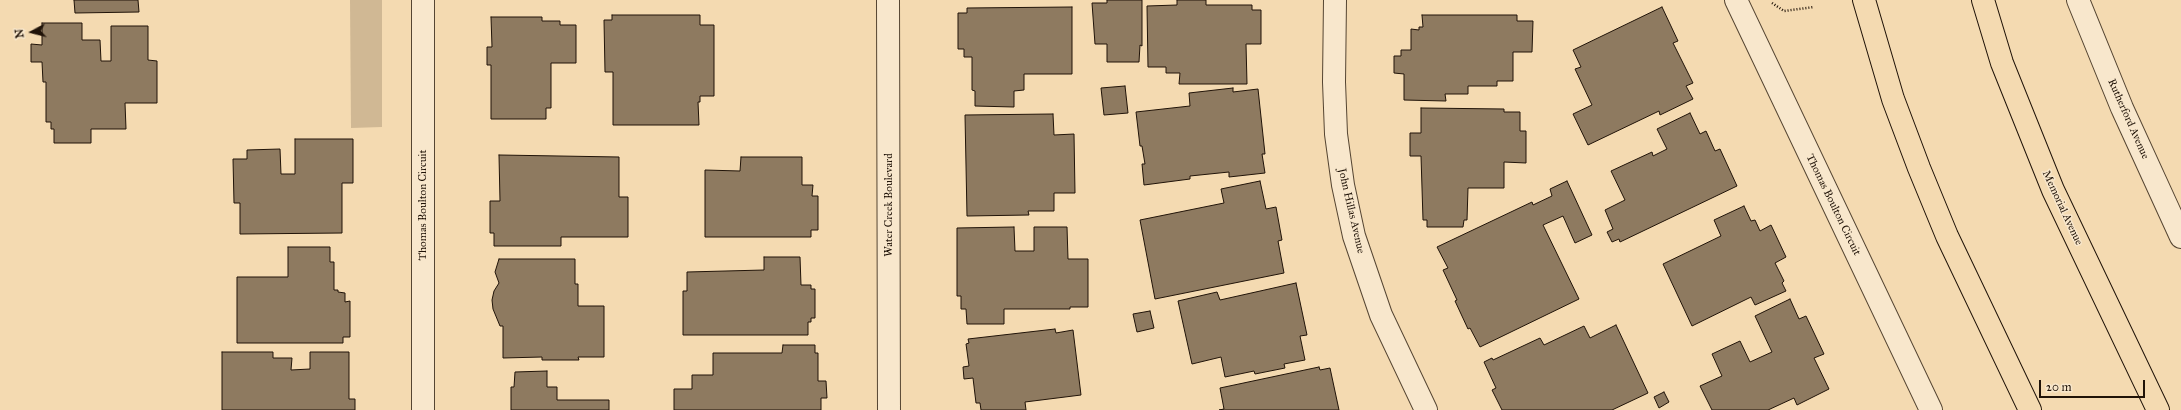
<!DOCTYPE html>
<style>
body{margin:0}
#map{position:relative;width:2181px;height:410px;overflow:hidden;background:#f4dab1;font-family:"IM FELL Great Primer",serif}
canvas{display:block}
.north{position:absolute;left:12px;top:12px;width:40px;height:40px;-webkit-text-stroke:3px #f8e7cc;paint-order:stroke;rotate:263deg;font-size:11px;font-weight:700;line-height:16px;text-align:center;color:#201308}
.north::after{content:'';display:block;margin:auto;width:14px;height:18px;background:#201308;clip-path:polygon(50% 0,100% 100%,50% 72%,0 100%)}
.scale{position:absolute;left:2039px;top:380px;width:106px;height:18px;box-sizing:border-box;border:2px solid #201308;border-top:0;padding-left:5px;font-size:12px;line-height:14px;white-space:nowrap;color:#201308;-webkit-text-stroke:3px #f8e7cc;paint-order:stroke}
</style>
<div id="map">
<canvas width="2181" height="410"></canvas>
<div class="north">N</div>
<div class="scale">20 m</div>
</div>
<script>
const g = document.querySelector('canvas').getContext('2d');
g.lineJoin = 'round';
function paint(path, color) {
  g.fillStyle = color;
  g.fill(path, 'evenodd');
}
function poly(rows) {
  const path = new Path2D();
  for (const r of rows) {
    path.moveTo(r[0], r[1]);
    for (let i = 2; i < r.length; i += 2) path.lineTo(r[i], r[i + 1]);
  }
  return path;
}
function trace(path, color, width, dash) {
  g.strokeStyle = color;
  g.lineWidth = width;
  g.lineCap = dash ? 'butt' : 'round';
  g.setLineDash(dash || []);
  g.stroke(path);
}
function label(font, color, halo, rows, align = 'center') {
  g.font = font + ' "IM FELL Great Primer",serif';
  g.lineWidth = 3;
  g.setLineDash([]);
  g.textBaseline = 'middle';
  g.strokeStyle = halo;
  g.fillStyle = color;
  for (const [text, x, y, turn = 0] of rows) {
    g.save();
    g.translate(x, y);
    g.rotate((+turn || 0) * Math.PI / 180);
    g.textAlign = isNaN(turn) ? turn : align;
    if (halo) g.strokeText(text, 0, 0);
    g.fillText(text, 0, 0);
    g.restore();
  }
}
paint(poly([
 [350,0,382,0,382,127,351,128]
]), '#d0b894');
const building = poly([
 [74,0,138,0,139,12,75,13,74,0],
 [1107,0,1142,0,1142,46,1140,45,1139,62,1107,62,1107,44,1095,44,1092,3,1107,3,1107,0],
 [1177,0,1206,0,1206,5,1252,5,1252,10,1261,10,1261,44,1246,44,1247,84,1179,84,1180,73,1166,73,1166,67,1148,67,1147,6,1177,5,1177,0],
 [1072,7,1072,74,1024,74,1024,90,1014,91,1014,107,975,106,975,91,972,90,972,57,964,57,964,49,958,49,958,13,967,13,967,8,1072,7],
 [1662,7,1678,41,1673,43,1693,83,1686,86,1693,99,1660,115,1659,111,1588,145,1573,114,1592,105,1575,69,1581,67,1573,50,1662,7],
 [612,15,700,15,700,25,714,25,714,96,700,96,700,102,698,102,699,125,613,125,613,72,605,72,604,20,612,20,612,15],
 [1422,15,1517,15,1517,21,1533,21,1532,52,1513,52,1513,81,1497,81,1497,86,1468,86,1468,94,1445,94,1446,101,1404,100,1404,74,1394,73,1394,56,1401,56,1401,50,1411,50,1411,29,1419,30,1419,27,1423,27,1422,15],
 [491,17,542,17,542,21,560,21,560,25,576,25,576,63,551,63,551,108,546,108,546,119,491,119,491,65,487,65,487,47,492,47,491,17],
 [42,23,82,23,82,40,100,40,101,61,111,61,111,26,148,26,148,60,157,61,157,103,125,103,126,129,91,129,91,143,54,143,54,129,51,129,51,122,46,122,46,82,43,82,42,62,31,62,31,44,42,45,42,23],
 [1125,86,1128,113,1104,115,1101,88,1125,86],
 [1233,88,1233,92,1258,89,1265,154,1262,154,1265,173,1229,177,1229,172,1190,176,1190,179,1144,185,1142,164,1145,164,1142,146,1140,146,1136,112,1190,106,1189,93,1233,88],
 [1421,108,1504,109,1504,112,1520,112,1520,131,1526,131,1526,163,1504,162,1504,188,1468,188,1467,220,1464,220,1463,227,1427,227,1427,220,1423,220,1421,156,1410,156,1410,133,1421,133,1421,108],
 [1690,113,1700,134,1706,131,1715,151,1720,149,1737,186,1620,242,1619,239,1612,242,1607,232,1613,229,1605,210,1625,200,1611,171,1652,152,1653,156,1667,149,1657,129,1690,113],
 [1053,114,1054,135,1074,134,1075,193,1054,193,1054,211,1028,211,1029,215,967,216,965,115,1053,114],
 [295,139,353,139,353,183,342,183,342,233,240,234,240,203,234,203,233,159,247,159,247,150,280,149,281,174,295,174,295,139],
 [499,155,619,157,619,197,628,197,628,237,561,237,561,246,494,246,494,233,490,233,490,201,500,201,499,155],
 [741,157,802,157,802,185,813,185,812,196,818,196,818,230,811,230,811,237,705,237,705,170,740,171,741,157],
 [1260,181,1266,209,1276,207,1282,240,1278,241,1284,273,1155,299,1140,220,1224,203,1221,189,1260,181],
 [1567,181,1592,235,1575,243,1563,216,1543,225,1579,299,1480,347,1470,328,1468,329,1455,301,1457,300,1443,270,1448,268,1437,247,1532,202,1533,205,1552,196,1550,189,1567,181],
 [1744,206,1751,221,1755,220,1760,231,1771,225,1786,257,1775,263,1784,281,1782,283,1786,291,1755,305,1751,297,1692,326,1663,264,1721,236,1714,220,1744,206],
 [1014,227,1015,251,1034,251,1034,227,1067,227,1068,259,1088,259,1088,307,1070,307,1070,309,1004,309,1004,324,967,324,966,309,961,309,961,296,957,296,957,228,1014,227],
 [288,247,330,247,330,262,334,262,334,290,338,290,338,292,345,293,345,302,350,301,350,337,343,337,343,343,237,343,237,277,288,277,288,247],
 [764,257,800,257,801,285,811,285,811,289,815,289,815,318,811,318,811,322,808,322,808,335,683,335,683,291,687,291,687,272,764,270,764,257],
 [499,259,575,259,575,284,578,284,578,306,604,306,604,357,578,357,579,360,542,360,542,357,503,358,503,326,500,326,493,309,492,300,494,291,499,283,495,272,499,259],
 [1296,283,1307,335,1300,336,1305,360,1284,364,1285,368,1255,374,1254,371,1225,377,1221,357,1192,364,1178,301,1217,292,1220,300,1296,283],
 [1790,299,1799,319,1806,316,1824,354,1814,358,1829,389,1797,405,1794,398,1768,410,1712,410,1700,386,1722,376,1712,354,1740,341,1750,362,1772,352,1755,316,1790,299],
 [1150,311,1154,328,1137,332,1133,314,1150,311],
 [1616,325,1648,393,1612,410,1502,410,1492,390,1496,388,1484,362,1492,358,1493,360,1540,338,1544,345,1584,326,1590,338,1616,325],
 [1055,329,1056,333,1073,330,1081,395,1025,402,1026,410,981,410,980,403,976,403,973,378,964,379,963,367,969,366,966,344,969,343,968,339,1055,329],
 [783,345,815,345,815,353,818,353,818,381,826,381,827,398,821,398,821,410,674,410,674,389,692,389,692,375,713,375,713,353,782,353,783,345],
 [222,352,273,352,273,358,292,358,291,370,310,369,310,352,349,352,349,399,355,399,355,410,222,410,222,352],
 [1319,367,1320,370,1330,368,1339,410,1219,410,1224,409,1220,388,1319,367],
 [547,371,547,387,557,387,557,400,609,400,609,410,511,410,511,387,514,387,515,372,547,371],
 [1664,392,1669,402,1659,408,1654,397,1664,392]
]);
paint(building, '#8e7a60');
trace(building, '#201308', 1);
const minor = poly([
 [423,0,423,410],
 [888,0,889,410],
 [1335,0,1334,82,1336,134,1343,185,1354,236,1381,315,1426,410],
 [1736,0,1931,410],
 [2078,0,2122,108,2181,237]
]);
const major = poly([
 [1864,0,1893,99,1919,168,1947,236,2030,410],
 [1983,0,2002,63,2053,190,2158,410]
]);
trace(minor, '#554532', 24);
trace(major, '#201308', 24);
trace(poly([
 [1772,3,1784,11,1814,7]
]), '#201308', 2.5, [1, 2]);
trace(minor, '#f8e7cc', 22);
trace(major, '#f4dab1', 22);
label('11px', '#201308', '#f8e7cc', [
 ["Rutherford Avenue",2128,119,66],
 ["Thomas Boulton Circuit",423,205,-90],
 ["Water Creek Boulevard",889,205,-90],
 ["Thomas Boulton Circuit",1833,205,64],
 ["Memorial Avenue",2062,208,65],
 ["John Hillas Avenue",1351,211,77]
]);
</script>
